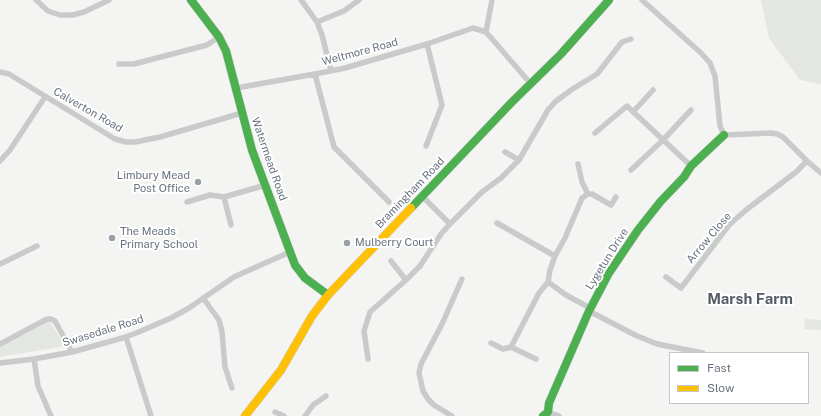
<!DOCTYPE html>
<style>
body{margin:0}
#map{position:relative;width:821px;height:416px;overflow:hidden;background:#f4f4f3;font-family:"Public Sans",sans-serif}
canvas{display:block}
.legend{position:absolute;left:669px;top:352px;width:140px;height:52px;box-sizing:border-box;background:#fff;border:1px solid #c3c7cc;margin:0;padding:5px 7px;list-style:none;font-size:12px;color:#68737f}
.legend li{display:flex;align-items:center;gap:8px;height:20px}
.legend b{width:20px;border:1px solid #c3c7cc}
</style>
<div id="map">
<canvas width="821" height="416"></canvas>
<ul class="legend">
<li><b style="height:5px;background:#4caf50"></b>Fast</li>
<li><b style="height:5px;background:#ffc107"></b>Slow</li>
</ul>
</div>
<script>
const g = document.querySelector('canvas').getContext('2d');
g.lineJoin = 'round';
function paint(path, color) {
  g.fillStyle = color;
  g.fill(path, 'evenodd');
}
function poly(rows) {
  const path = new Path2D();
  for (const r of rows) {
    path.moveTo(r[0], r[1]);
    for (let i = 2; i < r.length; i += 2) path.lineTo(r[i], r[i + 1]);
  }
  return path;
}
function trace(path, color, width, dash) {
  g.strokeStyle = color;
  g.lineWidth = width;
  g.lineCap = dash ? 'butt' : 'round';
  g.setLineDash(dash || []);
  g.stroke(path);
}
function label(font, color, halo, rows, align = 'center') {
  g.font = font + ' "Public Sans",sans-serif';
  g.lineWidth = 4;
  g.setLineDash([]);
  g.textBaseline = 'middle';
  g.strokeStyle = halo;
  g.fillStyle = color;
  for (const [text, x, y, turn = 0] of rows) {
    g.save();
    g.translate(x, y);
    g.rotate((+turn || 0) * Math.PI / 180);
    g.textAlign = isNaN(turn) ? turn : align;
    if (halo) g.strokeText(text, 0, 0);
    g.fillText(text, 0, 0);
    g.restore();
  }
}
paint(poly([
 [761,0,821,0,821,84,800,80,769,38],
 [805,319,821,320,821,330,804,329],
 [49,321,66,346,0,357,0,347]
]), '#e4e6e2');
const fast = poly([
 [191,0,219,37,226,51,252,150,295,265,305,278,328,295],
 [411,208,512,102,561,54,609,0],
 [543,416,548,412,549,403,589,311,609,273,638,230,661,201,684,177,691,166,724,135]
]);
const slow = poly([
 [245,416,281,370,312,316,328,295,411,208]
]);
trace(fast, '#d1d1d1', 9);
trace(slow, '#d1d1d1', 9);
trace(poly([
 [36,0,48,11,60,15,73,15,84,12,109,0],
 [301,0,317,22,322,35,331,71],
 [642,0,701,53,710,63,715,76,720,126,724,135,771,133,777,134,783,137,807,161,821,173],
 [317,22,344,11,359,0],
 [486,32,492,0],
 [119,64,134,64,207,45,219,37],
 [0,72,9,74,115,139,126,142,135,142,160,137,242,113],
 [315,74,334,147,389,202],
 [236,88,315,74,345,68,427,44,473,28,486,32,531,84],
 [633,112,653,90],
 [595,133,627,106,691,166],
 [426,146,442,105,427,44],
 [505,152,519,160],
 [0,161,10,150,45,97],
 [578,164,582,182,588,194],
 [631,170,663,140,691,110],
 [422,196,450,224,482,192,501,178,519,160,548,110,555,102,571,90,597,74,622,42,631,39],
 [224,197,231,225],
 [187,202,210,195,224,197,266,185],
 [497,223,555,256],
 [391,261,406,280],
 [0,264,37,246],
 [666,277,681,288,729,225,746,210,796,172,807,161],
 [203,298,219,320,222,332,225,367,232,388],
 [590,308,566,295,548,282,550,270,555,256,565,238,582,198,588,194,592,194,611,205,616,197],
 [589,311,635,335,657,344,703,353],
 [126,337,151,416],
 [491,343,503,349,511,347],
 [0,344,47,319,51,319,55,321,72,352],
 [34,359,38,386,51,416],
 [368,359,364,331,370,312,406,280,420,266,441,234,450,224],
 [536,359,511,347,539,293,548,282],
 [0,363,34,359,72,352,126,337,141,331,171,318,189,308,234,277,245,272,290,252],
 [275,412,284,416],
 [548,412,559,416],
 [305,416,313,405,326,396],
 [452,416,434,405,428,399,423,391,419,373,421,364,442,324,462,279]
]), '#c9caca', 5.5);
trace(fast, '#4caf50', 8);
trace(slow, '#ffc107', 8);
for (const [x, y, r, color] of [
 [198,182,4,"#99a0a8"],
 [112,238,4,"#99a0a8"],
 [347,243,4,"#99a0a8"]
]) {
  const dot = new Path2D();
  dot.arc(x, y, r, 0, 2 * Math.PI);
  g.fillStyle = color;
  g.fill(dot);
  trace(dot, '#fff', 1.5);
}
label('11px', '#68737f', '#fff', [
 ["Weltmore Road",360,52,-15],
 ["Calverton Road",88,110,30],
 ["Watermead Road",269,159,71],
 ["Bramingham Road",410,193,-46],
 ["Arrow Close",709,238,-50],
 ["Lygetun Drive",607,259,-58],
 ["Swasedale Road",103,331,-17]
]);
label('11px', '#68737f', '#fff', [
 ["Limbury Mead",190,176,"right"],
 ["Post Office",190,189,"right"],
 ["The Meads",120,232],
 ["Primary School",120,245],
 ["Mulberry Court",355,243]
], 'left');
label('bold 15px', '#555c65', '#fff', [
 ["Marsh Farm",750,299]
]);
</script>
